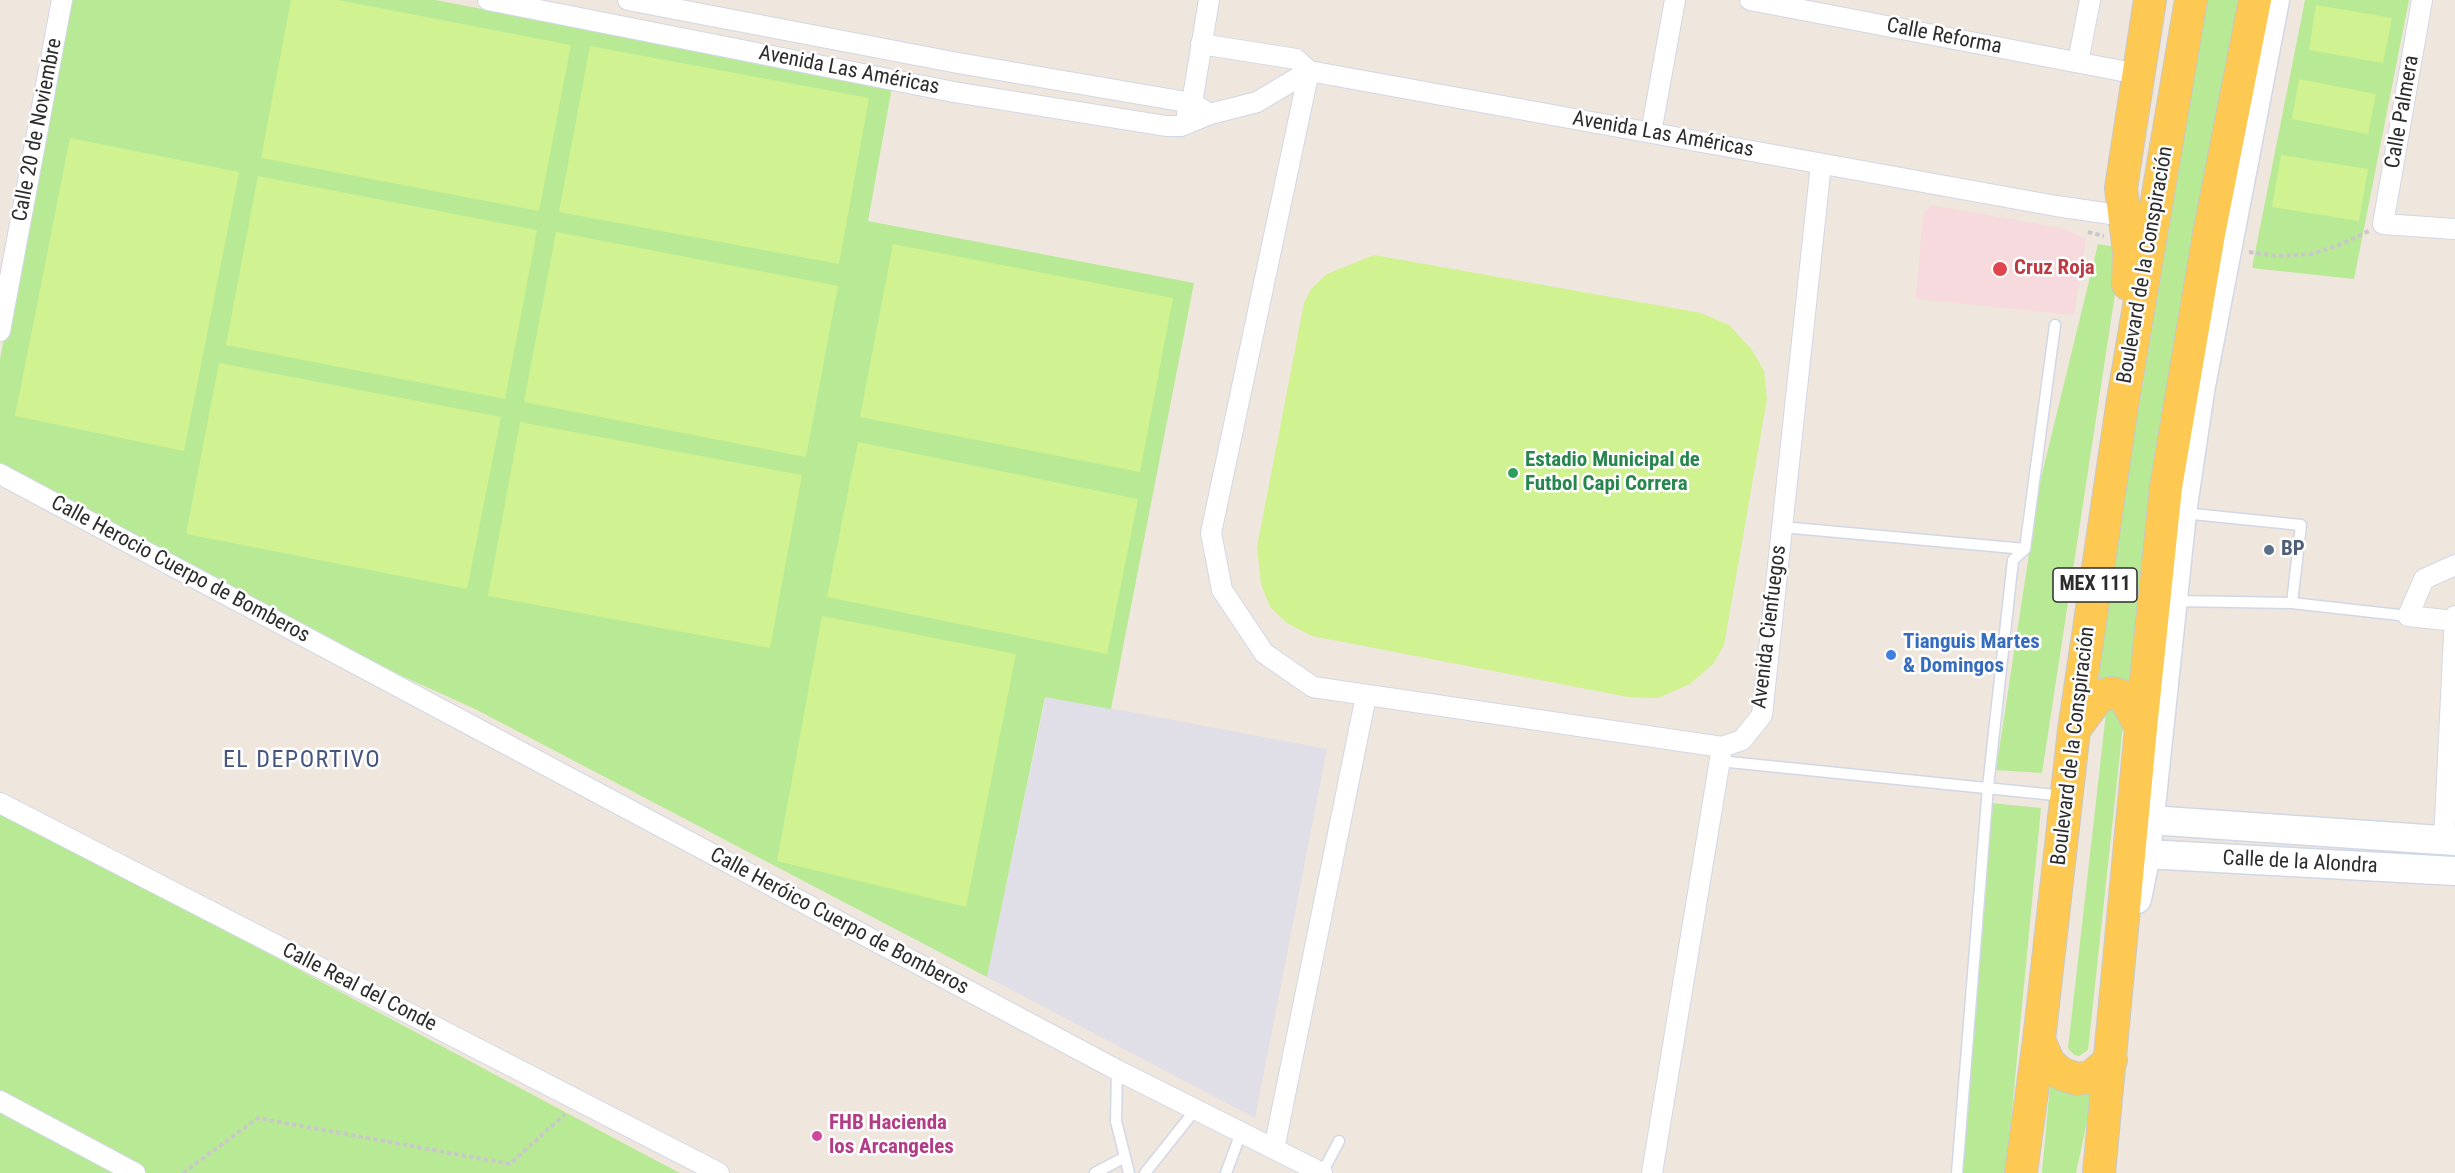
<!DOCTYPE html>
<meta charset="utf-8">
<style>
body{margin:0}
canvas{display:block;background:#efe6dd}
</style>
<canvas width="2455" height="1173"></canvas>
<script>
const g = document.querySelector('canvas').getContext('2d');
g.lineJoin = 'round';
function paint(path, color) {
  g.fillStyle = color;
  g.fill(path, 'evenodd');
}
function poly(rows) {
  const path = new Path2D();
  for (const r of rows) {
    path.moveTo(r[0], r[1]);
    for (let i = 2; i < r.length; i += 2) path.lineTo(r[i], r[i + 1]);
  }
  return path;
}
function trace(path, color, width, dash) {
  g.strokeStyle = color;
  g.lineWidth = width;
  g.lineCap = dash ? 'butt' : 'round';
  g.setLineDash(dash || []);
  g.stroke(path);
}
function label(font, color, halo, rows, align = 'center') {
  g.font = font + ' "Roboto Condensed",sans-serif';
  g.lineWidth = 5;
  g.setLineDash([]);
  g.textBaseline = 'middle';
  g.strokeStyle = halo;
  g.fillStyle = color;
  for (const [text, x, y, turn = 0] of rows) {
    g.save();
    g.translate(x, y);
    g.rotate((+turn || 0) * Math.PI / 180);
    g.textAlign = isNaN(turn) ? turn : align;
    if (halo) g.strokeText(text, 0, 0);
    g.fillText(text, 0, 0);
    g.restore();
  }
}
paint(poly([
 [1046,696,1327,749,1255,1118,987,977]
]), '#e0dee7');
paint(poly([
 [1932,205,2065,229,2086,239,2074,315,1916,299,1923,213]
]), '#f6dadd');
paint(poly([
 [69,0,435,0,892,87,868,221,1194,283,1111,709,1045,697,987,977,475,709,336,646,0,467,0,359],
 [2204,0,2245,0,2139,688,2128,681,2118,678,2104,679,2092,684,2175,194],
 [2305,0,2409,0,2354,279,2252,268],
 [2098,244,2122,248,2042,773,1996,770,2040,482],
 [2113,707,2124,716,2088,1050,2079,1056,2074,1055,2068,1048,2106,713],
 [1991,803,2041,808,2006,1173,1962,1173],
 [0,810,623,1143,680,1173,0,1173],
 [2051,1073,2096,1080,2076,1173,2042,1173]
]), '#b8ea95');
paint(poly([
 [291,0,338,0,571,45,539,211,261,158],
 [2316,5,2392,18,2383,63,2309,50],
 [590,46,869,98,839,264,559,212],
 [2299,79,2376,94,2368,134,2292,119],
 [70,138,239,172,184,451,15,416],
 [2281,155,2368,169,2359,221,2272,207],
 [258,176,537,230,505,399,226,345],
 [556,232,838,286,806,457,524,402],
 [893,244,1173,298,1140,472,860,417],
 [1374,255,1701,313,1729,325,1752,350,1764,371,1767,399,1724,645,1714,663,1690,684,1658,698,1628,697,1312,636,1287,623,1270,607,1261,584,1257,547,1304,303,1311,289,1327,274],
 [219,363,501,417,467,589,186,534],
 [520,422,802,475,770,648,488,596],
 [858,442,1138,499,1107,654,827,597],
 [822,616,1016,654,966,907,777,861]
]), '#d0f290');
const lane = poly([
 [2183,513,2301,525,2292,603],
 [1782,527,2025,549],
 [2175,601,2292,603,2408,616],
 [1719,761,2065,796],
 [1117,1070,1116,1121,1129,1173],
 [1095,1173,1125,1157],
 [1145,1173,1196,1109],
 [1226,1173,1241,1133],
 [1322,1173,1339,1141],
 [1957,1173,1988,787,2013,560,2025,549,2055,325]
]);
const street = poly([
 [488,0,954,92,1166,126,1181,126,1210,114,1257,102,1309,71,2056,206,2125,216],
 [628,0,958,63,1192,103,1210,114],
 [1750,0,2138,74],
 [2422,0,2383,224,2455,229],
 [1201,44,1296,59,1309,71,1211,533,1222,590,1264,653,1313,687,1722,747],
 [2078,62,2090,0],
 [1187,113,1192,103,1209,0],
 [1651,133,1675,0],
 [0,331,62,0],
 [0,474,1117,1070,1322,1173],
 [2455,565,2424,579,2408,616,2455,621],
 [0,803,719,1173],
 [2444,840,2455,616],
 [0,1101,135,1173],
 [1274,1149,1366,696],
 [1652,1173,1722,747,1742,740,1762,715,1821,164]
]);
const secondary = poly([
 [2150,820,2455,841],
 [2146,854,2455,871],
 [2137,899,2146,854,2182,513,2200,391,2275,0]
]);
const primary = poly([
 [2128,284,2129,252,2121,188,2150,0],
 [2076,727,2099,696,2112,693,2125,697,2141,728],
 [2039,1040,2049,1063,2062,1074,2077,1079,2091,1077,2111,1060],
 [2021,1173,2039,1040,2074,730,2123,400,2191,0],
 [2099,1173,2141,728,2166,487,2209,234,2255,0]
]);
trace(lane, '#d2d7e6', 13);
trace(street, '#d2d7e6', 22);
trace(secondary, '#d2d7e6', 31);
trace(primary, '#c8c8c8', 34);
trace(poly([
 [2088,232,2104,236],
 [2249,252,2277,256,2311,254,2339,245,2369,231],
 [183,1173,258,1118,510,1164,565,1114]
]), '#c8c8c8', 4, [4.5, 3]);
trace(lane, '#fff', 10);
trace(street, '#fff', 20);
trace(secondary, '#fff', 28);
trace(primary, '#fdc953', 32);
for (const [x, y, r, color] of [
 [2000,269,8,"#e0444e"],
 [1513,473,6,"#2e9e5b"],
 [2269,550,6,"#5c6f8a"],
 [1891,655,6,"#3f7fe0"],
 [817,1136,6,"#d1479c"]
]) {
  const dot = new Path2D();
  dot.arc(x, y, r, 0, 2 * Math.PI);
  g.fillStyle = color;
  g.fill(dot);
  trace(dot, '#fff', 2);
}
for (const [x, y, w] of [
 [2095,585,84]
]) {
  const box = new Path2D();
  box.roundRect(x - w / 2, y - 17, w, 34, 4.5);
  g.fillStyle = '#fff';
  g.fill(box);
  trace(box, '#2c2c2c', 1.5);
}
label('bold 20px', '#2c2c2c', null, [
 ["MEX 111",2095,585]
]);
label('21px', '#2c2c2c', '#fff', [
 ["Calle Reforma",1944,37,11],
 ["Avenida Las Américas",849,71,11],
 ["Calle Palmera",2403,112,-80],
 ["Calle 20 de Noviembre",38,130,-79],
 ["Avenida Las Américas",1663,135,10],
 ["Boulevard de la Conspiración",2146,265,-80],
 ["Calle Herocio Cuerpo de Bomberos",180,570,28],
 ["Avenida Cienfuegos",1770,627,-83],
 ["Boulevard de la Conspiración",2074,746,-83],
 ["Calle de la Alondra",2300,863,3],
 ["Calle Heróico Cuerpo de Bomberos",839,922,28],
 ["Calle Real del Conde",359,988,27]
]);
label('bold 21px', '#be3a42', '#fff', [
 ["Cruz Roja",2014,269]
], 'left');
label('bold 21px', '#27864d', '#fff', [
 ["Estadio Municipal de",1525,461],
 ["Futbol Capi Correra",1525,485]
], 'left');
label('bold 21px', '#4e5e75', '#fff', [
 ["BP",2281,550]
], 'left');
label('bold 21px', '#366cbe', '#fff', [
 ["Tianguis Martes",1903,643],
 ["& Domingos",1903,667]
], 'left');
label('bold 21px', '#b23c85', '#fff', [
 ["FHB Hacienda",829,1124],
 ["los Arcangeles",829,1148]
], 'left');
g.letterSpacing = '1.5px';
label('24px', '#475681', '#fff', [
 ["EL DEPORTIVO",302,761]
]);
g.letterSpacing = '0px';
</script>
